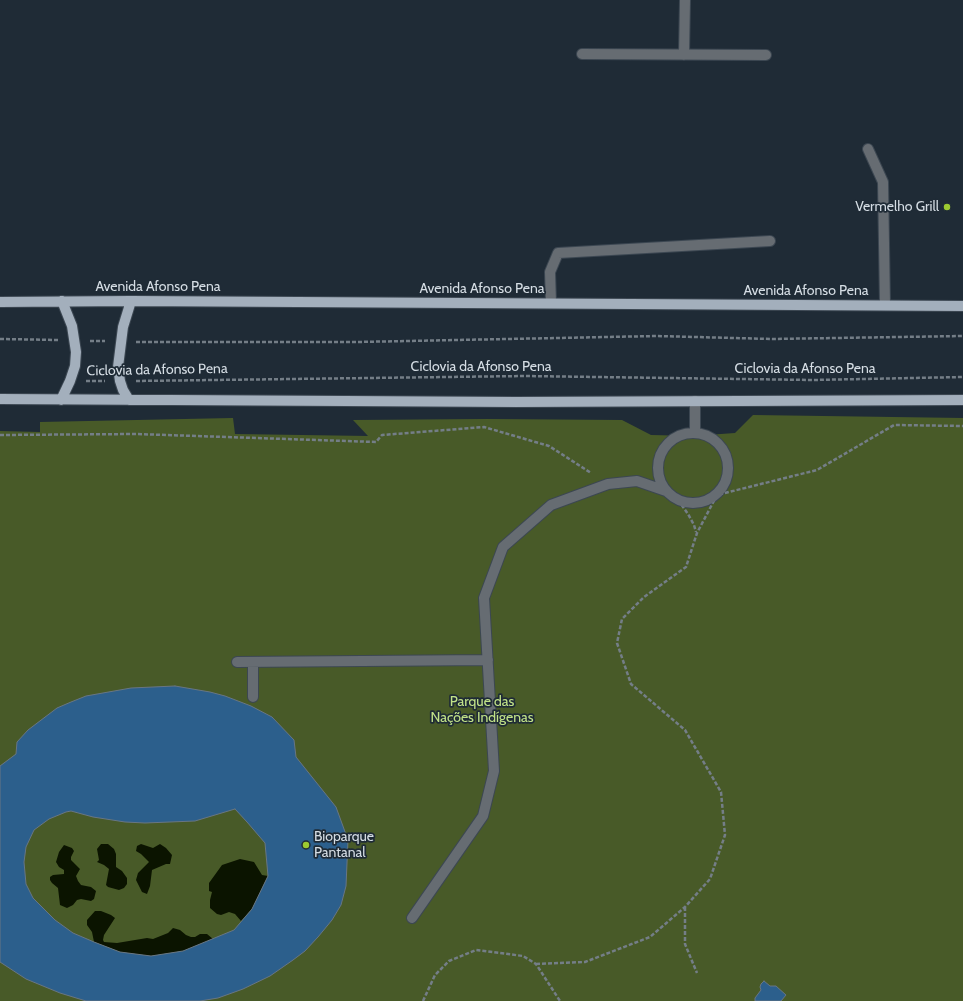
<!DOCTYPE html>
<meta charset="utf-8">
<style>
body{margin:0}
canvas{display:block;background:#1f2b36}
</style>
<canvas width="963" height="1001"></canvas>
<script>
const g = document.querySelector('canvas').getContext('2d');
g.lineJoin = 'round';
function paint(path, color) {
  g.fillStyle = color;
  g.fill(path, 'evenodd');
}
function poly(rows) {
  const path = new Path2D();
  for (const r of rows) {
    if (r.length === 3) {
      path.moveTo(r[0] + r[2], r[1]);
      path.arc(r[0], r[1], r[2], 0, 2 * Math.PI);
      continue;
    }
    path.moveTo(r[0], r[1]);
    for (let i = 2; i < r.length; i += 2) path.lineTo(r[i], r[i + 1]);
  }
  return path;
}
function trace(path, color, width, dash) {
  g.strokeStyle = color;
  g.lineWidth = width;
  g.lineCap = dash ? 'butt' : 'round';
  g.setLineDash(dash || []);
  g.stroke(path);
}
function label(font, color, halo, rows, align = 'center') {
  g.font = font + ' Cabin,sans-serif';
  g.lineWidth = 3.5;
  g.setLineDash([]);
  g.textBaseline = 'middle';
  g.strokeStyle = halo;
  g.fillStyle = color;
  for (const [text, x, y, turn = 0] of rows) {
    g.save();
    g.translate(x, y);
    g.rotate((+turn || 0) * Math.PI / 180);
    g.textAlign = isNaN(turn) ? turn : align;
    if (halo) g.strokeText(text, 0, 0);
    g.fillText(text, 0, 0);
    g.restore();
  }
}
paint(poly([
 [753,415,963,418,963,1001,0,1001,0,431,40,432,40,422,233,418,235,434,368,436,353,420,487,419,622,420,651,435,693,436,735,433]
]), '#485a28');
paint(poly([
 [101,844,108,844,114,849,116,854,116,867,122,871,127,878,127,884,124,888,119,890,108,887,106,885,109,869,104,865,97,862,99,860,97,849],
 [141,844,153,848,160,844,166,848,172,855,170,864,166,864,152,870,150,886,147,894,142,892,136,880,138,873,149,862,141,854,136,851,137,846],
 [64,845,72,848,74,851,71,857,71,860,80,869,76,876,78,881,81,885,91,887,96,891,94,899,91,901,81,899,77,900,73,905,67,908,60,905,58,888,52,883,50,880,50,877,53,875,64,874,64,870,59,867,56,862,59,852],
 [240,859,254,862,262,875,268,876,252,909,241,921,235,914,229,912,221,915,217,914,210,908,210,900,212,892,209,891,209,883,222,865],
 [95,911,101,911,111,915,115,918,104,935,103,940,104,942,117,943,147,938,153,939,168,933,173,928,180,930,186,935,191,937,195,937,200,934,207,934,213,939,183,951,151,956,120,952,94,942,92,932,87,925,87,920]
]), '#0b1400');
const building = poly([
 [175,686,210,692,225,696,251,706,272,717,294,740,296,757,336,807,348,840,346,886,341,905,332,920,318,937,305,951,293,960,270,976,243,989,218,998,200,1001,86,1001,60,993,26,979,0,962,0,766,16,754,17,742,28,730,57,708,71,702,86,696,131,688,175,686],
 [235,809,247,822,265,843,268,876,252,909,234,930,183,951,151,956,120,952,94,942,73,933,55,920,33,898,26,884,24,862,26,847,34,830,49,819,66,812,71,811,93,817,125,822,145,823,195,821,235,809],
 [764,981,770,986,776,986,786,995,781,1001,755,1001,755,998,761,990,760,987,761,984,764,981]
]);
paint(building, '#2c5f8c');
trace(building, '#687683', 1);
const minor = poly([
 [582,54,766,55],
 [684,55,685,0],
 [868,149,883,182,885,305],
 [551,303,550,272,558,253,770,241],
 [695,432,695,401],
 [693,468,35],
 [237,662,488,660],
 [253,662,253,697],
 [412,918,483,816,494,771,484,598,503,547,551,505,608,484,637,481,666,491]
]);
const major = poly([
 [0,302,131,301,963,306],
 [0,399,516,402,963,400],
 [61,400,70,381,75,366,76,352,72,326,62,301],
 [129,400,123,390,120,381,118,367,123,327,131,301]
]);
trace(minor, '#3c4752', 12);
trace(major, '#3c4752', 12);
trace(poly([
 [0,339,59,340],
 [90,341,105,341],
 [136,342,357,342,657,336,772,339,963,336],
 [86,381,105,381],
 [136,381,524,376,812,380,963,377],
 [0,435,136,434,376,442,382,435,484,427,549,446,591,473],
 [678,500,688,514,694,525,696,532],
 [685,907,685,944,697,973],
 [536,964,585,962,650,937,685,907,710,879,725,835,721,792,685,730,631,684,617,643,622,619,644,597,686,567,697,533,717,495,817,470,894,425,963,426],
 [423,1001,435,975,449,961,476,950,523,956,536,964,560,1001]
]), '#747e87', 2.5, [4, 2]);
trace(minor, '#666c72', 10);
trace(major, '#a3afbc', 10);
for (const [x, y, r, color] of [
 [947,207,4,"#9cca31"],
 [306,845,4,"#9cca31"]
]) {
  const dot = new Path2D();
  dot.arc(x, y, r, 0, 2 * Math.PI);
  g.fillStyle = color;
  g.fill(dot);
  trace(dot, '#1f2b36', 1.5);
}
label('14px', '#d5dde4', '#1f2b36', [
 ["Vermelho Grill",939,207],
 ["Bioparque",314,837,"left"],
 ["Pantanal",314,853,"left"]
], 'right');
label('14px', '#d5dde4', '#1f2b36', [
 ["Avenida Afonso Pena",158,287],
 ["Avenida Afonso Pena",482,289],
 ["Avenida Afonso Pena",806,291],
 ["Ciclovia da Afonso Pena",481,367],
 ["Ciclovia da Afonso Pena",805,369],
 ["Ciclovia da Afonso Pena",157,370,-1]
]);
label('14px', '#c1e288', '#1f2b36', [
 ["Parque das",482,702],
 ["Nações Indígenas",482,718]
]);
</script>
